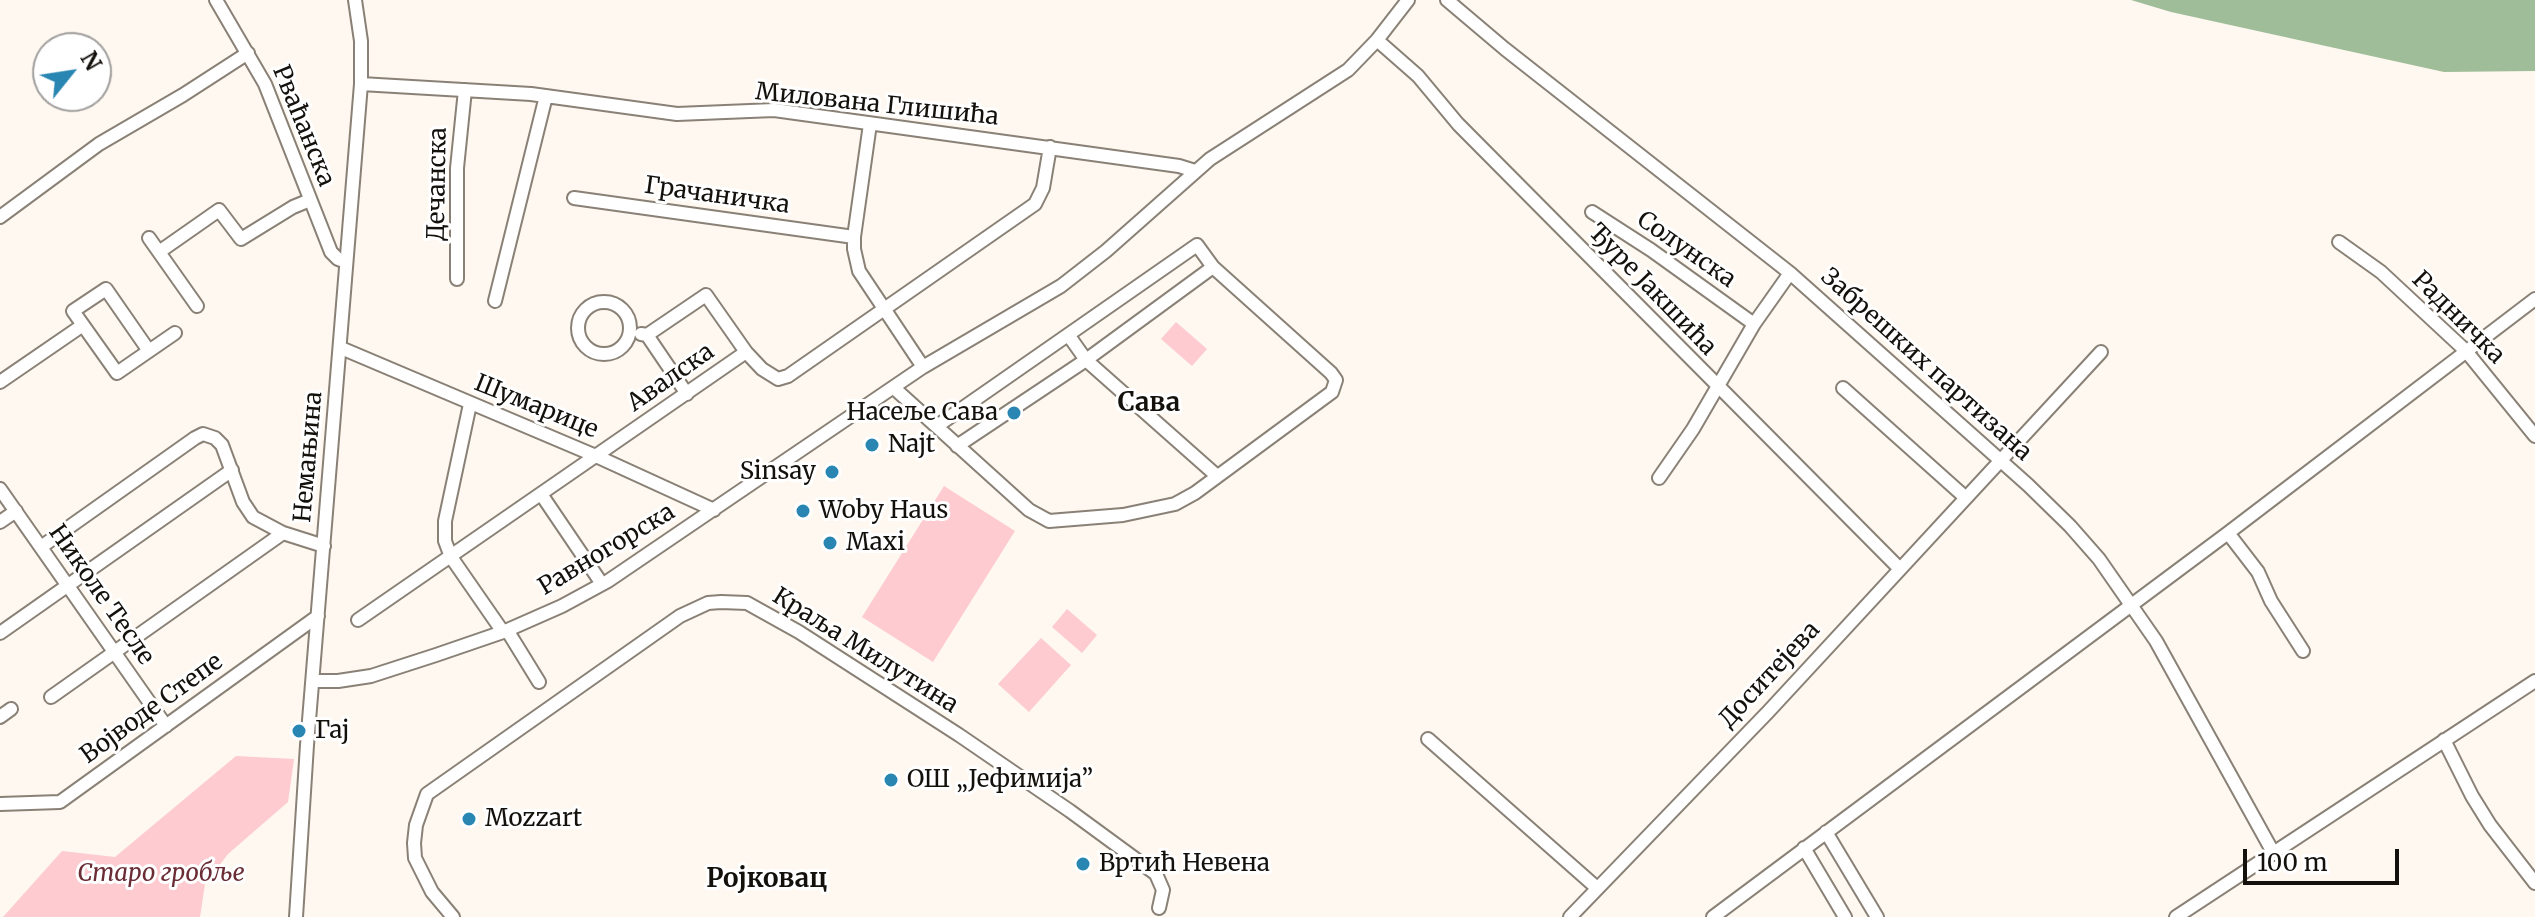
<!DOCTYPE html>
<meta charset="utf-8">
<style>
body{margin:0}
#map{position:relative;width:2535px;height:917px;overflow:hidden;background:#fef8f0;font-family:Merriweather,serif}
canvas{display:block}
.north{position:absolute;left:32px;top:32px;width:80px;height:80px;box-sizing:border-box;background:#fff;border:2px solid #a1a09e;border-radius:50%;rotate:60deg;font-size:22px;font-weight:700;line-height:32px;text-align:center;color:#14110d}
.north::after{content:'';display:block;margin:auto;width:28px;height:36px;background:#2986b2;clip-path:polygon(50% 0,100% 100%,50% 72%,0 100%)}
.scale{position:absolute;left:2243px;top:849px;width:156px;height:36px;box-sizing:border-box;border:4px solid #14110d;border-top:0;padding-left:10px;font-size:24px;line-height:28px;white-space:nowrap;color:#14110d;-webkit-text-stroke:6px #fff;paint-order:stroke}
</style>
<div id="map">
<canvas width="2535" height="917"></canvas>
<div class="north">N</div>
<div class="scale">100 m</div>
</div>
<script>
const g = document.querySelector('canvas').getContext('2d');
g.lineJoin = 'round';
function paint(path, color) {
  g.fillStyle = color;
  g.fill(path, 'evenodd');
}
function poly(rows) {
  const path = new Path2D();
  for (const r of rows) {
    if (r.length === 3) {
      path.moveTo(r[0] + r[2], r[1]);
      path.arc(r[0], r[1], r[2], 0, 2 * Math.PI);
      continue;
    }
    path.moveTo(r[0], r[1]);
    for (let i = 2; i < r.length; i += 2) path.lineTo(r[i], r[i + 1]);
  }
  return path;
}
function trace(path, color, width, dash) {
  g.strokeStyle = color;
  g.lineWidth = width;
  g.lineCap = dash ? 'butt' : 'round';
  g.setLineDash(dash || []);
  g.stroke(path);
}
function label(font, color, halo, rows, align = 'center') {
  g.font = font + ' Merriweather,serif';
  g.lineWidth = 6;
  g.setLineDash([]);
  g.textBaseline = 'middle';
  g.strokeStyle = halo;
  g.fillStyle = color;
  for (const [text, x, y, turn = 0] of rows) {
    g.save();
    g.translate(x, y);
    g.rotate((+turn || 0) * Math.PI / 180);
    g.textAlign = isNaN(turn) ? turn : align;
    if (halo) g.strokeText(text, 0, 0);
    g.fillText(text, 0, 0);
    g.restore();
  }
}
paint(poly([
 [1176,322,1207,349,1192,366,1161,339],
 [944,486,1015,531,933,662,862,617],
 [1067,609,1097,635,1082,653,1052,627],
 [1041,638,1071,665,1029,712,998,684],
 [236,756,294,759,288,802,228,854,205,884,200,917,3,917,62,851,115,857]
]), '#fdcbd0');
paint(poly([
 [2131,0,2535,0,2535,71,2444,72,2171,12]
]), '#a0bd99');
const minor = poly([
 [216,0,265,84,331,252,338,259,346,262],
 [1447,0,1505,49,1790,273,2028,485,2070,526,2099,559,2156,641,2274,854],
 [1377,40,1418,76,1458,124,1899,568],
 [361,84,531,94,677,114,774,110,1179,166,1195,171],
 [574,198,854,237,854,249,859,271,923,367],
 [1592,212,1651,250,1754,324],
 [0,217,99,144,183,95,248,53],
 [854,237,870,124],
 [149,238,197,306],
 [2339,242,2381,272,2466,351,2535,436],
 [159,252,219,210,241,239,293,207,310,200],
 [457,279,457,168,465,90],
 [495,301,546,96],
 [604,328,26],
 [641,334,647,335,687,394],
 [647,335,706,295,746,352,762,369,778,379,788,376,1035,204,1043,188,1050,147],
 [1069,336,1086,360,1217,476],
 [341,348,596,456,714,510],
 [149,351,106,289,73,311,117,373,175,333],
 [0,382,83,325],
 [894,388,1029,510,1049,521,1123,515,1175,504,1195,493,1332,392,1336,380,1331,373,1213,267,1197,245,937,426],
 [1843,388,1966,498],
 [470,404,445,521,445,541,451,557,503,632],
 [957,446,1086,360,1213,267],
 [1659,478,1693,429,1754,324,1790,273],
 [0,489,166,726],
 [541,494,602,584],
 [0,522,16,511],
 [2228,533,2258,572,2271,601,2303,651],
 [41,547,195,438,203,434,215,438,222,445,243,502,253,517,283,533,324,546],
 [358,620,746,352],
 [507,630,539,682],
 [0,633,232,470],
 [313,681,338,681,371,676,436,655,503,632,562,606,608,581,923,367,1061,286,1106,251,1210,159,1348,70,1377,40,1408,0],
 [51,697,283,533],
 [0,717,11,709],
 [1428,739,1597,888],
 [2444,740,2472,796,2490,825,2535,883],
 [0,804,60,802,318,616],
 [1826,832,1877,917],
 [1804,848,1845,917],
 [296,917,307,745,361,84,361,41,355,0],
 [453,917,432,892,415,858,414,843,416,825,427,794,680,616,708,603,721,602,747,603,799,632,959,735,1070,811,1156,874,1163,890,1159,908],
 [1570,917,1768,712,2101,352],
 [1713,917,2228,533,2535,299],
 [2176,917,2535,681]
]);
trace(minor, '#8a8176', 16);
trace(minor, '#fff', 12);
for (const [x, y, r, color] of [
 [1014,413,8,"#2986b2"],
 [872,445,8,"#2986b2"],
 [832,472,8,"#2986b2"],
 [803,511,8,"#2986b2"],
 [830,543,8,"#2986b2"],
 [299,731,8,"#2986b2"],
 [891,780,8,"#2986b2"],
 [469,819,8,"#2986b2"],
 [1083,864,8,"#2986b2"]
]) {
  const dot = new Path2D();
  dot.arc(x, y, r, 0, 2 * Math.PI);
  g.fillStyle = color;
  g.fill(dot);
  trace(dot, '#fff', 3);
}
label('24px', '#14110d', '#fff', [
 ["Милована Глишића",877,105,6],
 ["Рваћанска",303,126,68],
 ["Дечанска",438,184,-89],
 ["Грачаничка",717,196,8],
 ["Солунска",1686,250,35],
 ["Ђуре Јакшића",1652,290,46],
 ["Радничка",2458,318,45],
 ["Забрешких партизана",1926,365,42],
 ["Авалска",671,378,-35],
 ["Шумарице",536,407,22],
 ["Немањина",309,457,-85],
 ["Равногорска",607,550,-31],
 ["Николе Тесле",101,595,55],
 ["Краља Милутина",865,651,32],
 ["Доситејева",1770,675,-47],
 ["Војводе Степе",152,709,-36]
]);
label('24px', '#14110d', '#fff', [
 ["Насеље Сава",998,413,"right"],
 ["Najt",888,445],
 ["Sinsay",816,472,"right"],
 ["Woby Haus",819,511],
 ["Maxi",846,543],
 ["Гај",315,731],
 ["ОШ „Јефимија”",907,780],
 ["Mozzart",485,819],
 ["Вртић Невена",1099,864]
], 'left');
label('italic 24px', '#6a2c35', '#fff', [
 ["Старо гробље",161,874]
]);
label('bold 26px', '#14110d', '#fff', [
 ["Сава",1149,404],
 ["Ројковац",767,880]
]);
</script>
